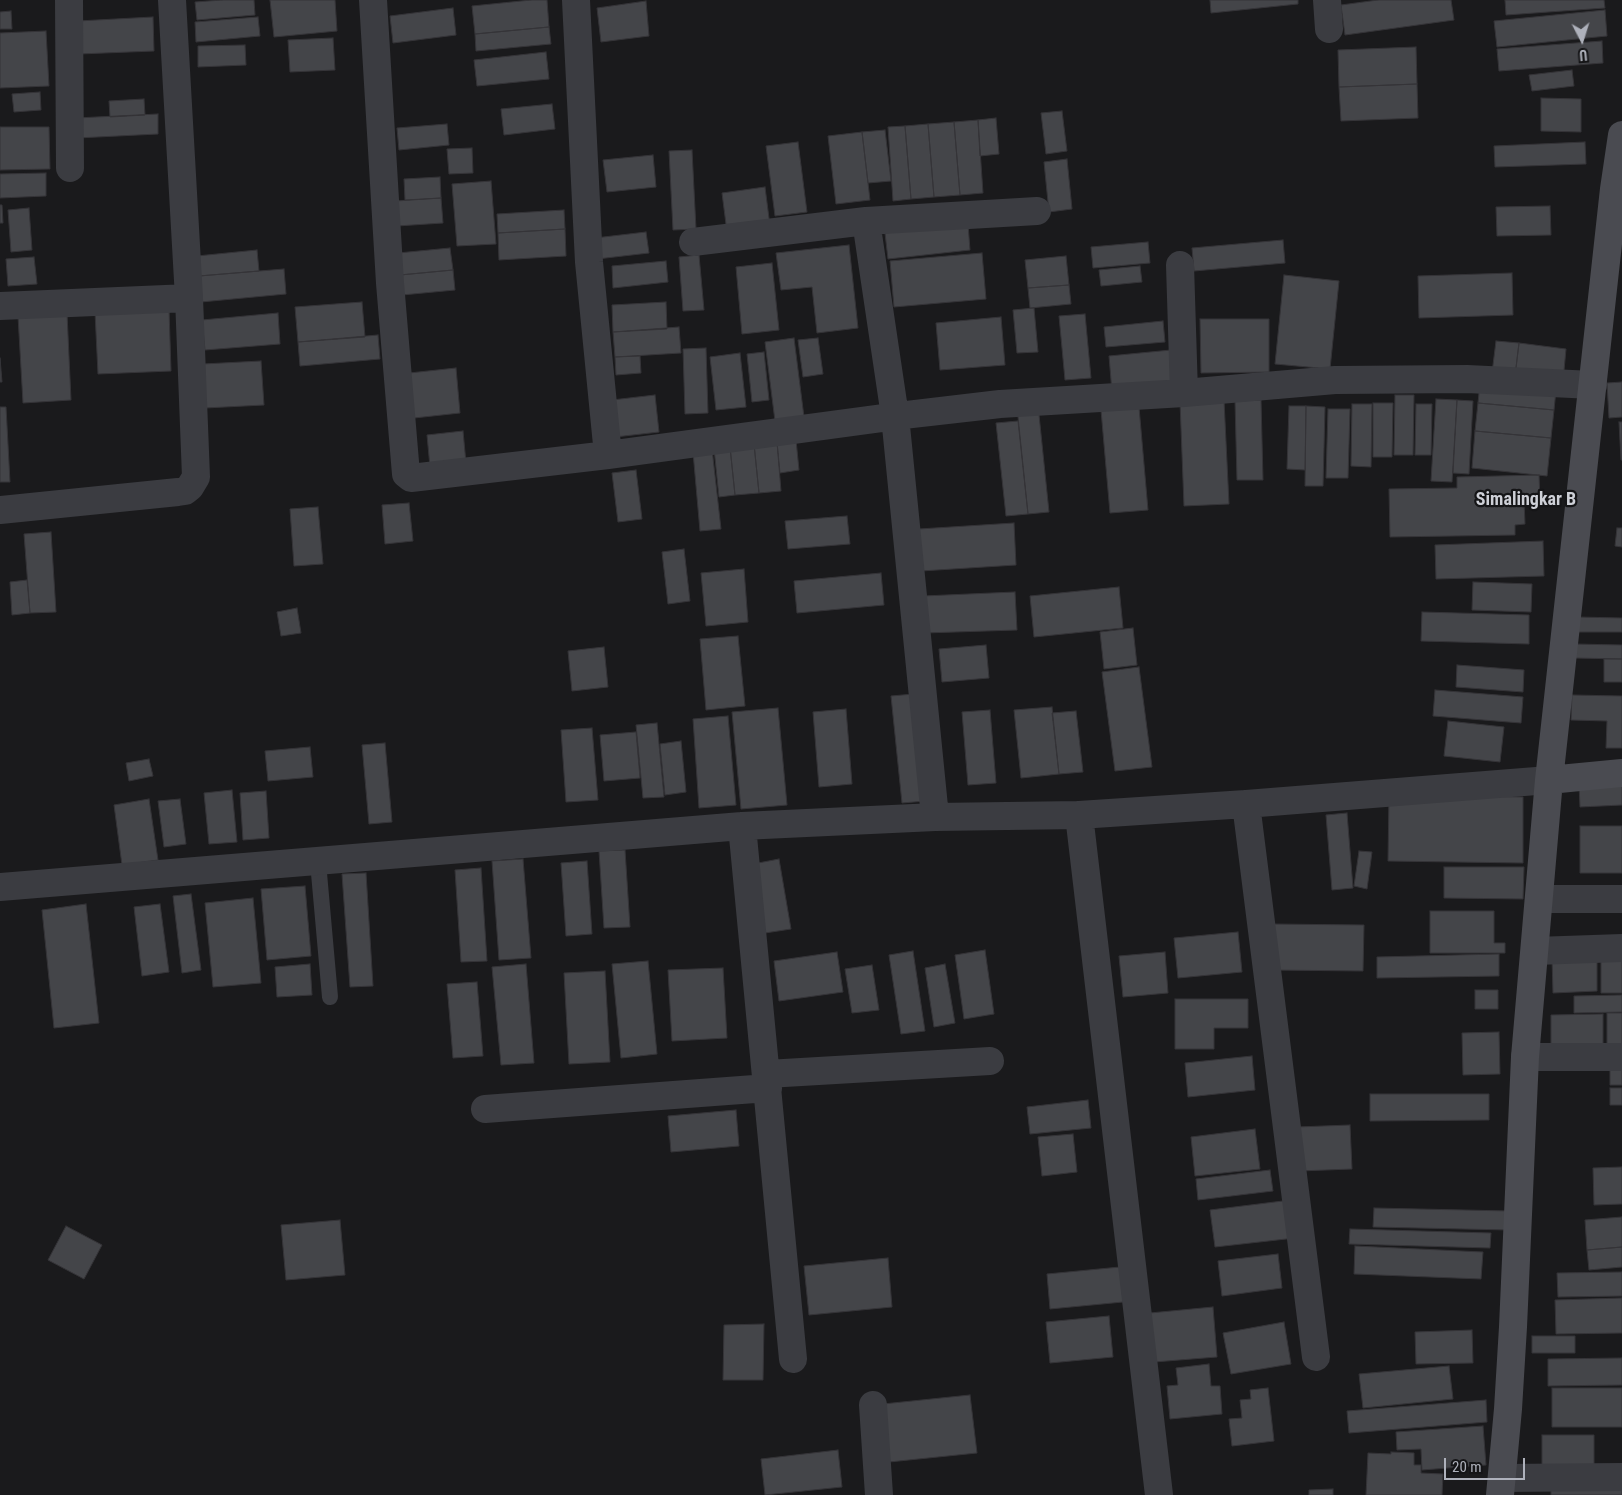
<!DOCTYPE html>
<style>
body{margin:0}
#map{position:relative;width:1622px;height:1495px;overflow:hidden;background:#1a1a1c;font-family:"Roboto Condensed",sans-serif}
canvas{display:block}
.north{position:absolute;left:1557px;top:15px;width:50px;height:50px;-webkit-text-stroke:4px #151517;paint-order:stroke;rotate:175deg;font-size:14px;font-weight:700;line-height:20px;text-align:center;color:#aeb1bb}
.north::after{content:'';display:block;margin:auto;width:18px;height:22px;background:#aeb1bb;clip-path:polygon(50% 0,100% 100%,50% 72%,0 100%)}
.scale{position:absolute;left:1444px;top:1458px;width:81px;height:22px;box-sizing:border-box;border:2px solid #aeb1bb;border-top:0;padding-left:6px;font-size:15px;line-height:18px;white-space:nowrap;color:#aeb1bb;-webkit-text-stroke:4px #151517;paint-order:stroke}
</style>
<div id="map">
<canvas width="1622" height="1495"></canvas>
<div class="north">U</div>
<div class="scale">20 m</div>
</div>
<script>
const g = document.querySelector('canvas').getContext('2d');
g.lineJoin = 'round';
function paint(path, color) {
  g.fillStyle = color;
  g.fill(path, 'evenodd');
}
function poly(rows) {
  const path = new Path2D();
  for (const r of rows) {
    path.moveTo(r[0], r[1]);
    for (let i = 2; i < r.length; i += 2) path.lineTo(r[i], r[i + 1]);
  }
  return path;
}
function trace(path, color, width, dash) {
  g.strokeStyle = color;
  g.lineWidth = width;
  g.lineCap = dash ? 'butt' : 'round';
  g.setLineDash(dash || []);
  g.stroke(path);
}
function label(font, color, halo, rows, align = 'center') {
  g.font = font + ' "Roboto Condensed",sans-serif';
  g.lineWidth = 4.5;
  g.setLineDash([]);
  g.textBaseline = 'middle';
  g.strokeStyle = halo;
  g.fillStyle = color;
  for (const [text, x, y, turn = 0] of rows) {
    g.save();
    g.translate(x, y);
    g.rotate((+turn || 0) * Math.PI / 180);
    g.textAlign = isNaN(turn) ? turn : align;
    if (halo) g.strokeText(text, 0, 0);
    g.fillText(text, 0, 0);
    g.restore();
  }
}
const building = poly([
 [222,0,254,0,255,15,197,20,195,2,222,0],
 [270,0,335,0,337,31,274,37,270,0],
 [531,0,547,0,549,27,475,34,472,6,531,0],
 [1210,0,1298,0,1298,4,1211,13,1210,0],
 [1378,0,1451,0,1454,20,1345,35,1341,5,1378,0],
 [1505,0,1604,0,1605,8,1506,15,1505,0],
 [646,1,649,36,601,42,597,8,646,1],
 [453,8,456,35,393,43,390,16,453,8],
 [1605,10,1607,36,1497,47,1494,21,1605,10],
 [11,11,12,29,0,29,0,12,11,11],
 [153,17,154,51,79,54,78,21,153,17],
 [258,17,260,36,196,42,195,22,258,17],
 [549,27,551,44,476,51,475,34,549,27],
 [46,31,49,86,0,88,0,33,46,31],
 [333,38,335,70,290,72,288,40,333,38],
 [1602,41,1603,63,1499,71,1497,49,1602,41],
 [245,45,246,65,198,67,198,46,245,45],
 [1416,47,1417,84,1339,87,1338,50,1416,47],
 [546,52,549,79,477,86,474,60,546,52],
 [1572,70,1574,86,1532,91,1529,75,1572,70],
 [1417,84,1418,118,1341,121,1339,87,1417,84],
 [40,92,41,110,14,112,12,94,40,92],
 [1541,98,1581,99,1581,132,1541,131,1541,98],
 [144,99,145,115,110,117,109,101,144,99],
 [552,104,555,129,504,135,501,109,552,104],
 [1062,111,1067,151,1046,154,1041,113,1062,111],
 [158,114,158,134,77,138,76,118,158,114],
 [996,118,999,154,980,156,978,120,996,118],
 [978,120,983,193,960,195,954,122,978,120],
 [954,122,960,195,934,197,928,124,954,122],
 [447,124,449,145,399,150,397,128,447,124],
 [928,124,934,197,911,199,905,126,928,124],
 [905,126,911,199,893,201,888,127,905,126],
 [0,127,49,127,50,169,0,170,0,127],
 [885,130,891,181,868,183,862,132,885,130],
 [862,132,870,200,836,204,828,136,862,132],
 [798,142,807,212,775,216,766,146,798,142],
 [1585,142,1586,164,1495,167,1494,146,1585,142],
 [472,148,473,173,449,174,447,149,472,148],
 [692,150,696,229,673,230,669,151,692,150],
 [653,155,656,187,607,192,603,160,653,155],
 [1067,159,1072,209,1049,212,1044,162,1067,159],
 [46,173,46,196,0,198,0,174,46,173],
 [440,177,441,198,405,200,404,179,440,177],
 [491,181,496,244,457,246,452,184,491,181],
 [765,187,770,226,727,232,722,193,765,187],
 [441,198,443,223,397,226,396,201,441,198],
 [0,205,2,205,3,223,0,223,0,205],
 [1550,206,1551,235,1497,236,1496,207,1550,206],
 [29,208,32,250,11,252,8,210,29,208],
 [564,210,565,229,498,233,497,214,564,210],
 [968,224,970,250,888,259,885,233,968,224],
 [565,229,566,256,499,260,498,233,565,229],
 [646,232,649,253,597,259,595,238,646,232],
 [1283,240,1285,263,1194,271,1192,248,1283,240],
 [1148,242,1150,263,1093,268,1091,247,1148,242],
 [849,245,858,328,817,333,812,287,781,290,776,253,849,245],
 [450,248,453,270,400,275,398,253,450,248],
 [257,250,259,271,199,276,197,256,257,250],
 [982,253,986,299,894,307,890,261,982,253],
 [699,255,704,310,683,311,679,257,699,255],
 [1066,256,1069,285,1028,288,1025,260,1066,256],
 [34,257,37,284,8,286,6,259,34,257],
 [666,261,668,282,613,288,612,266,666,261],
 [772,263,779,330,742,334,736,267,772,263],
 [1140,266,1142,282,1101,286,1099,270,1140,266],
 [284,269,286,294,201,302,199,276,284,269],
 [453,270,455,290,402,295,400,275,453,270],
 [1512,273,1513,315,1419,318,1418,276,1512,273],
 [1284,275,1339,281,1330,369,1275,364,1284,275],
 [1069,285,1071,304,1030,308,1028,288,1069,285],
 [362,302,365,337,298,342,295,307,362,302],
 [666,302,667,329,613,332,612,305,666,302],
 [1034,308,1038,352,1017,353,1013,310,1034,308],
 [169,309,171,371,98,374,95,312,169,309],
 [67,313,71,400,23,403,18,316,67,313],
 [278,313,280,344,205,350,202,320,278,313],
 [1085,314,1091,378,1065,380,1059,316,1085,314],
 [1001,317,1005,365,940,370,936,323,1001,317],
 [1200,319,1269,319,1269,372,1201,373,1200,319],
 [1163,321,1165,342,1106,347,1104,327,1163,321],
 [679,327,681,353,615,357,613,332,679,327],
 [378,335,380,359,300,366,298,342,378,335],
 [794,338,804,417,775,421,765,342,794,338],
 [818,338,823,374,803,377,798,340,818,338],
 [1496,341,1519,343,1515,376,1492,373,1496,341],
 [1519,343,1566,349,1563,381,1515,376,1519,343],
 [706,348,708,413,685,414,683,349,706,348],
 [1171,350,1175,386,1112,392,1109,356,1171,350],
 [764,352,769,400,752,402,747,354,764,352],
 [740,353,746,407,716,410,710,357,740,353],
 [640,356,641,373,616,375,615,357,640,356],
 [0,358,2,382,0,382,0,358],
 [261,361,264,405,205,408,203,364,261,361],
 [456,368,460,413,405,419,400,374,456,368],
 [1622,382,1622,417,1609,418,1607,383,1622,382],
 [1480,383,1556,390,1554,410,1478,403,1480,383],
 [655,395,659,432,615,437,612,400,655,395],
 [1395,395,1414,395,1413,455,1394,455,1395,395],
 [1436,399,1457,400,1452,482,1431,481,1436,399],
 [1224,400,1229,504,1184,506,1180,402,1224,400],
 [1261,400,1263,480,1237,480,1235,401,1261,400],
 [1457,400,1473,401,1469,474,1453,473,1457,400],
 [1373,403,1393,403,1392,457,1373,457,1373,403],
 [1478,403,1554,410,1551,438,1475,431,1478,403],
 [1352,404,1372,404,1371,467,1351,466,1352,404],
 [1416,404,1432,404,1431,455,1415,455,1416,404],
 [1038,405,1049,512,1028,514,1017,407,1038,405],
 [1289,406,1306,406,1305,470,1287,469,1289,406],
 [1306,406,1325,407,1323,486,1305,486,1306,406],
 [0,407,6,407,10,482,0,482,0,407],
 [1139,407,1148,510,1110,513,1101,410,1139,407],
 [1328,409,1350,409,1348,478,1326,478,1328,409],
 [1018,421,1028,514,1006,516,996,423,1018,421],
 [1619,422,1622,422,1622,460,1621,460,1619,422],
 [463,431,466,463,430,467,427,435,463,431],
 [1475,431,1551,438,1547,476,1472,468,1475,431],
 [796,440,799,470,780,473,777,442,796,440],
 [777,442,781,491,759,493,754,444,777,442],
 [754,444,759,493,735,495,730,447,754,444],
 [730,447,735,495,719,497,714,448,730,447],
 [712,449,721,529,700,531,693,452,712,449],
 [636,470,642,519,618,522,612,473,636,470],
 [1539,475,1540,499,1524,500,1525,524,1515,525,1515,535,1390,537,1389,489,1457,488,1457,477,1539,475],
 [409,503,413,541,385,544,382,505,409,503],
 [318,507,323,564,294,566,290,509,318,507],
 [847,516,850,544,788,549,785,521,847,516],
 [1014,523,1016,565,921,571,919,529,1014,523],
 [1617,528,1622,528,1622,547,1615,546,1617,528],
 [51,532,56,612,30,613,24,534,51,532],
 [1543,541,1544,576,1436,579,1435,545,1543,541],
 [684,549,690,601,668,604,662,552,684,549],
 [744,569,748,622,706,626,701,573,744,569],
 [881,573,884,605,797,613,794,581,881,573],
 [27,580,30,613,12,615,10,582,27,580],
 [1473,582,1532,584,1531,612,1472,610,1473,582],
 [1119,587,1123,628,1034,637,1030,596,1119,587],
 [1015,592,1017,630,924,633,923,596,1015,592],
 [297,608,301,633,281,636,277,612,297,608],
 [1422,612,1529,615,1529,644,1421,641,1422,612],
 [1577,617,1622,618,1622,632,1577,632,1577,617],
 [1133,628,1137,665,1104,669,1100,632,1133,628],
 [738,636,745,706,706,710,700,639,738,636],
 [1574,644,1622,645,1622,659,1574,658,1574,644],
 [986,645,989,678,942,682,939,649,986,645],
 [604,647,608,687,572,691,568,651,604,647],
 [1604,659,1622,659,1622,682,1604,682,1604,659],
 [1457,665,1524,670,1523,692,1456,687,1457,665],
 [1139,667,1152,767,1115,771,1102,672,1139,667],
 [1435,690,1523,697,1521,723,1433,716,1435,690],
 [914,694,925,801,902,803,891,696,914,694],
 [1572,695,1622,696,1622,748,1606,748,1607,721,1571,720,1572,695],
 [1052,707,1059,774,1021,778,1014,710,1052,707],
 [778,708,787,805,741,809,732,712,778,708],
 [846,709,852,784,819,787,813,712,846,709],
 [990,710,996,783,968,785,962,712,990,710],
 [1076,711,1083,772,1059,774,1052,713,1076,711],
 [728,716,736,805,699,808,693,719,728,716],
 [1448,721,1504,727,1500,762,1444,756,1448,721],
 [657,723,664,797,643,798,636,725,657,723],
 [592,728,598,800,566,802,561,730,592,728],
 [636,732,640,778,604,781,600,735,636,732],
 [681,741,686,792,665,795,660,744,681,741],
 [385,743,392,822,369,824,362,745,385,743],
 [310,747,313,777,268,781,265,751,310,747],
 [149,759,153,776,129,781,126,763,149,759],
 [1622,781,1622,805,1580,807,1579,784,1622,781],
 [232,790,237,842,209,844,204,793,232,790],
 [266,791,269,838,243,840,240,793,266,791],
 [1389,795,1523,797,1523,863,1388,861,1389,795],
 [149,799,158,860,122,865,114,805,149,799],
 [180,799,186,844,164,847,158,801,180,799],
 [1347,813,1353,888,1332,890,1326,815,1347,813],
 [1580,826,1622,826,1622,873,1580,873,1580,826],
 [625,850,630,927,604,928,599,851,625,850],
 [1359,851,1372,852,1367,889,1354,886,1359,851],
 [523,859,531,958,499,960,492,861,523,859],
 [779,859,791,929,765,933,753,864,779,859],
 [587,861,592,934,566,936,561,863,587,861],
 [1444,867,1524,867,1523,899,1444,898,1444,867],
 [481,868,487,961,461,962,455,870,481,868],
 [366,873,373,986,350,987,342,874,366,873],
 [305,886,311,956,267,960,261,889,305,886],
 [191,894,201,970,182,973,173,896,191,894],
 [253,898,261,983,213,987,205,903,253,898],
 [86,904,99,1023,54,1028,42,910,86,904],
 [160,904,169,972,142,976,134,907,160,904],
 [1430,911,1494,911,1494,943,1505,943,1505,953,1430,953,1430,911],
 [1271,924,1364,925,1363,971,1271,970,1271,924],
 [1238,932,1242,972,1178,978,1174,938,1238,932],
 [985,950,994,1014,964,1019,955,955,985,950],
 [913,951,925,1031,901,1034,889,955,913,951],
 [837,952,843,992,779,1001,774,961,837,952],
 [1165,952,1168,993,1123,997,1119,956,1165,952],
 [1499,954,1499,976,1377,978,1377,957,1499,954],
 [1601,956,1622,956,1622,993,1601,993,1601,956],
 [1597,957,1597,991,1553,993,1552,958,1597,957],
 [648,961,657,1054,621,1058,612,964,648,961],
 [310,964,312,995,277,997,275,967,310,964],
 [526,964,534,1063,501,1065,492,967,526,964],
 [945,964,955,1023,934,1027,925,968,945,964],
 [872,965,879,1010,852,1013,845,969,872,965],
 [723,968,727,1038,672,1041,668,970,723,968],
 [605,971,610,1062,569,1064,564,973,605,971],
 [477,982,483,1056,453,1058,447,984,477,982],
 [1475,990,1498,990,1498,1009,1475,1009,1475,990],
 [1622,995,1622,1012,1574,1013,1574,996,1622,995],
 [1175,999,1248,999,1248,1028,1214,1028,1214,1049,1175,1049,1175,999],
 [1607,1013,1622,1013,1622,1054,1607,1054,1607,1013],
 [1603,1014,1603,1051,1551,1051,1551,1015,1603,1014],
 [1499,1032,1500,1074,1463,1075,1462,1033,1499,1032],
 [1252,1056,1255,1090,1188,1097,1185,1063,1252,1056],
 [1610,1066,1622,1066,1622,1085,1610,1085,1610,1066],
 [1610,1088,1622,1088,1622,1105,1610,1105,1610,1088],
 [1370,1094,1489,1094,1489,1120,1370,1121,1370,1094],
 [1088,1100,1091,1128,1030,1134,1027,1107,1088,1100],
 [736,1110,739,1146,671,1152,668,1116,736,1110],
 [1350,1125,1352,1169,1299,1171,1297,1127,1350,1125],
 [1255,1129,1260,1169,1195,1176,1191,1137,1255,1129],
 [1073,1134,1077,1172,1042,1176,1038,1137,1073,1134],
 [1622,1167,1622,1204,1594,1205,1593,1168,1622,1167],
 [1270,1170,1273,1191,1198,1200,1196,1179,1270,1170],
 [1291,1200,1295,1238,1215,1247,1210,1210,1291,1200],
 [1374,1208,1509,1211,1509,1230,1373,1227,1374,1208],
 [1622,1217,1622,1247,1587,1250,1585,1220,1622,1217],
 [340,1220,345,1275,286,1280,281,1225,340,1220],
 [66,1226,102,1245,84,1279,48,1260,66,1226],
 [1350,1229,1491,1233,1490,1248,1349,1244,1350,1229],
 [1355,1246,1483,1252,1481,1279,1354,1274,1355,1246],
 [1622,1247,1622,1267,1589,1270,1587,1250,1622,1247],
 [1278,1254,1282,1288,1222,1296,1218,1261,1278,1254],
 [888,1258,892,1307,809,1315,804,1266,888,1258],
 [1120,1267,1123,1302,1050,1309,1047,1274,1120,1267],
 [1622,1272,1622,1296,1558,1297,1557,1273,1622,1272],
 [1622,1298,1622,1333,1556,1334,1555,1300,1622,1298],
 [1213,1307,1217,1357,1154,1362,1150,1313,1213,1307],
 [1109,1316,1113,1357,1050,1363,1046,1322,1109,1316],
 [1284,1322,1291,1364,1231,1374,1223,1333,1284,1322],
 [764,1324,763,1380,723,1380,724,1325,764,1324],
 [1472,1330,1473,1363,1416,1364,1415,1332,1472,1330],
 [1532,1336,1575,1336,1575,1353,1532,1353,1532,1336],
 [1622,1358,1622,1385,1548,1386,1548,1359,1622,1358],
 [1209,1364,1211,1386,1220,1386,1222,1414,1170,1419,1167,1386,1178,1385,1176,1368,1209,1364],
 [1449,1366,1453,1399,1363,1408,1359,1374,1449,1366],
 [1268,1388,1274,1441,1232,1446,1229,1419,1242,1418,1240,1400,1251,1399,1250,1390,1268,1388],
 [1552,1388,1622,1388,1622,1427,1552,1427,1552,1388],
 [970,1395,977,1453,889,1462,883,1404,970,1395],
 [1486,1400,1487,1422,1349,1433,1347,1411,1486,1400],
 [1483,1426,1486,1465,1422,1470,1421,1449,1397,1450,1396,1432,1483,1426],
 [1542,1435,1594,1435,1594,1470,1542,1469,1542,1435],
 [838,1450,842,1487,765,1495,761,1459,838,1450],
 [1391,1452,1414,1453,1414,1465,1421,1465,1421,1473,1443,1474,1442,1495,1366,1495,1368,1453,1391,1454,1391,1452],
 [1551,1481,1622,1484,1622,1495,1551,1495,1551,1481],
 [1333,1489,1333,1495,1309,1495,1309,1490,1333,1489]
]);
paint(building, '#444549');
trace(building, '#353438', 1);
trace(poly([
 [318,862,330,997]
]), '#3b3c41', 16);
trace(poly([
 [69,0,70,168],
 [373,0,390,283,406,474,411,478,608,455,905,415,1000,404,1184,393,1335,380,1467,379,1593,385],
 [576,0,589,262,608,455],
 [1327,0,1329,29],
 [866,221,895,416,935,817],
 [693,242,866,221,1037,211],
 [1180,265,1184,393],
 [0,306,189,298],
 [0,510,178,492,185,491,190,487,196,477,189,298,172,0],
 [1246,804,1316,1357],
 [1079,815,1159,1495],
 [742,826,793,1359],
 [0,887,742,826,935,817,1079,815,1246,804,1549,780],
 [1539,899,1622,899],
 [1535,951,1622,948],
 [1525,1057,1622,1057],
 [767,1074,990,1061],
 [485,1109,768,1088],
 [873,1405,879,1495],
 [1502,1478,1622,1477]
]), '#3b3c41', 28);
trace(poly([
 [1549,780,1622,773],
 [1500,1495,1508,1409,1513,1327,1525,1057,1549,780,1614,189,1622,135]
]), '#4a4b51', 28);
label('bold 18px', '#ced0d7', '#151517', [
 ["Simalingkar B",1526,500]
]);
</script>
